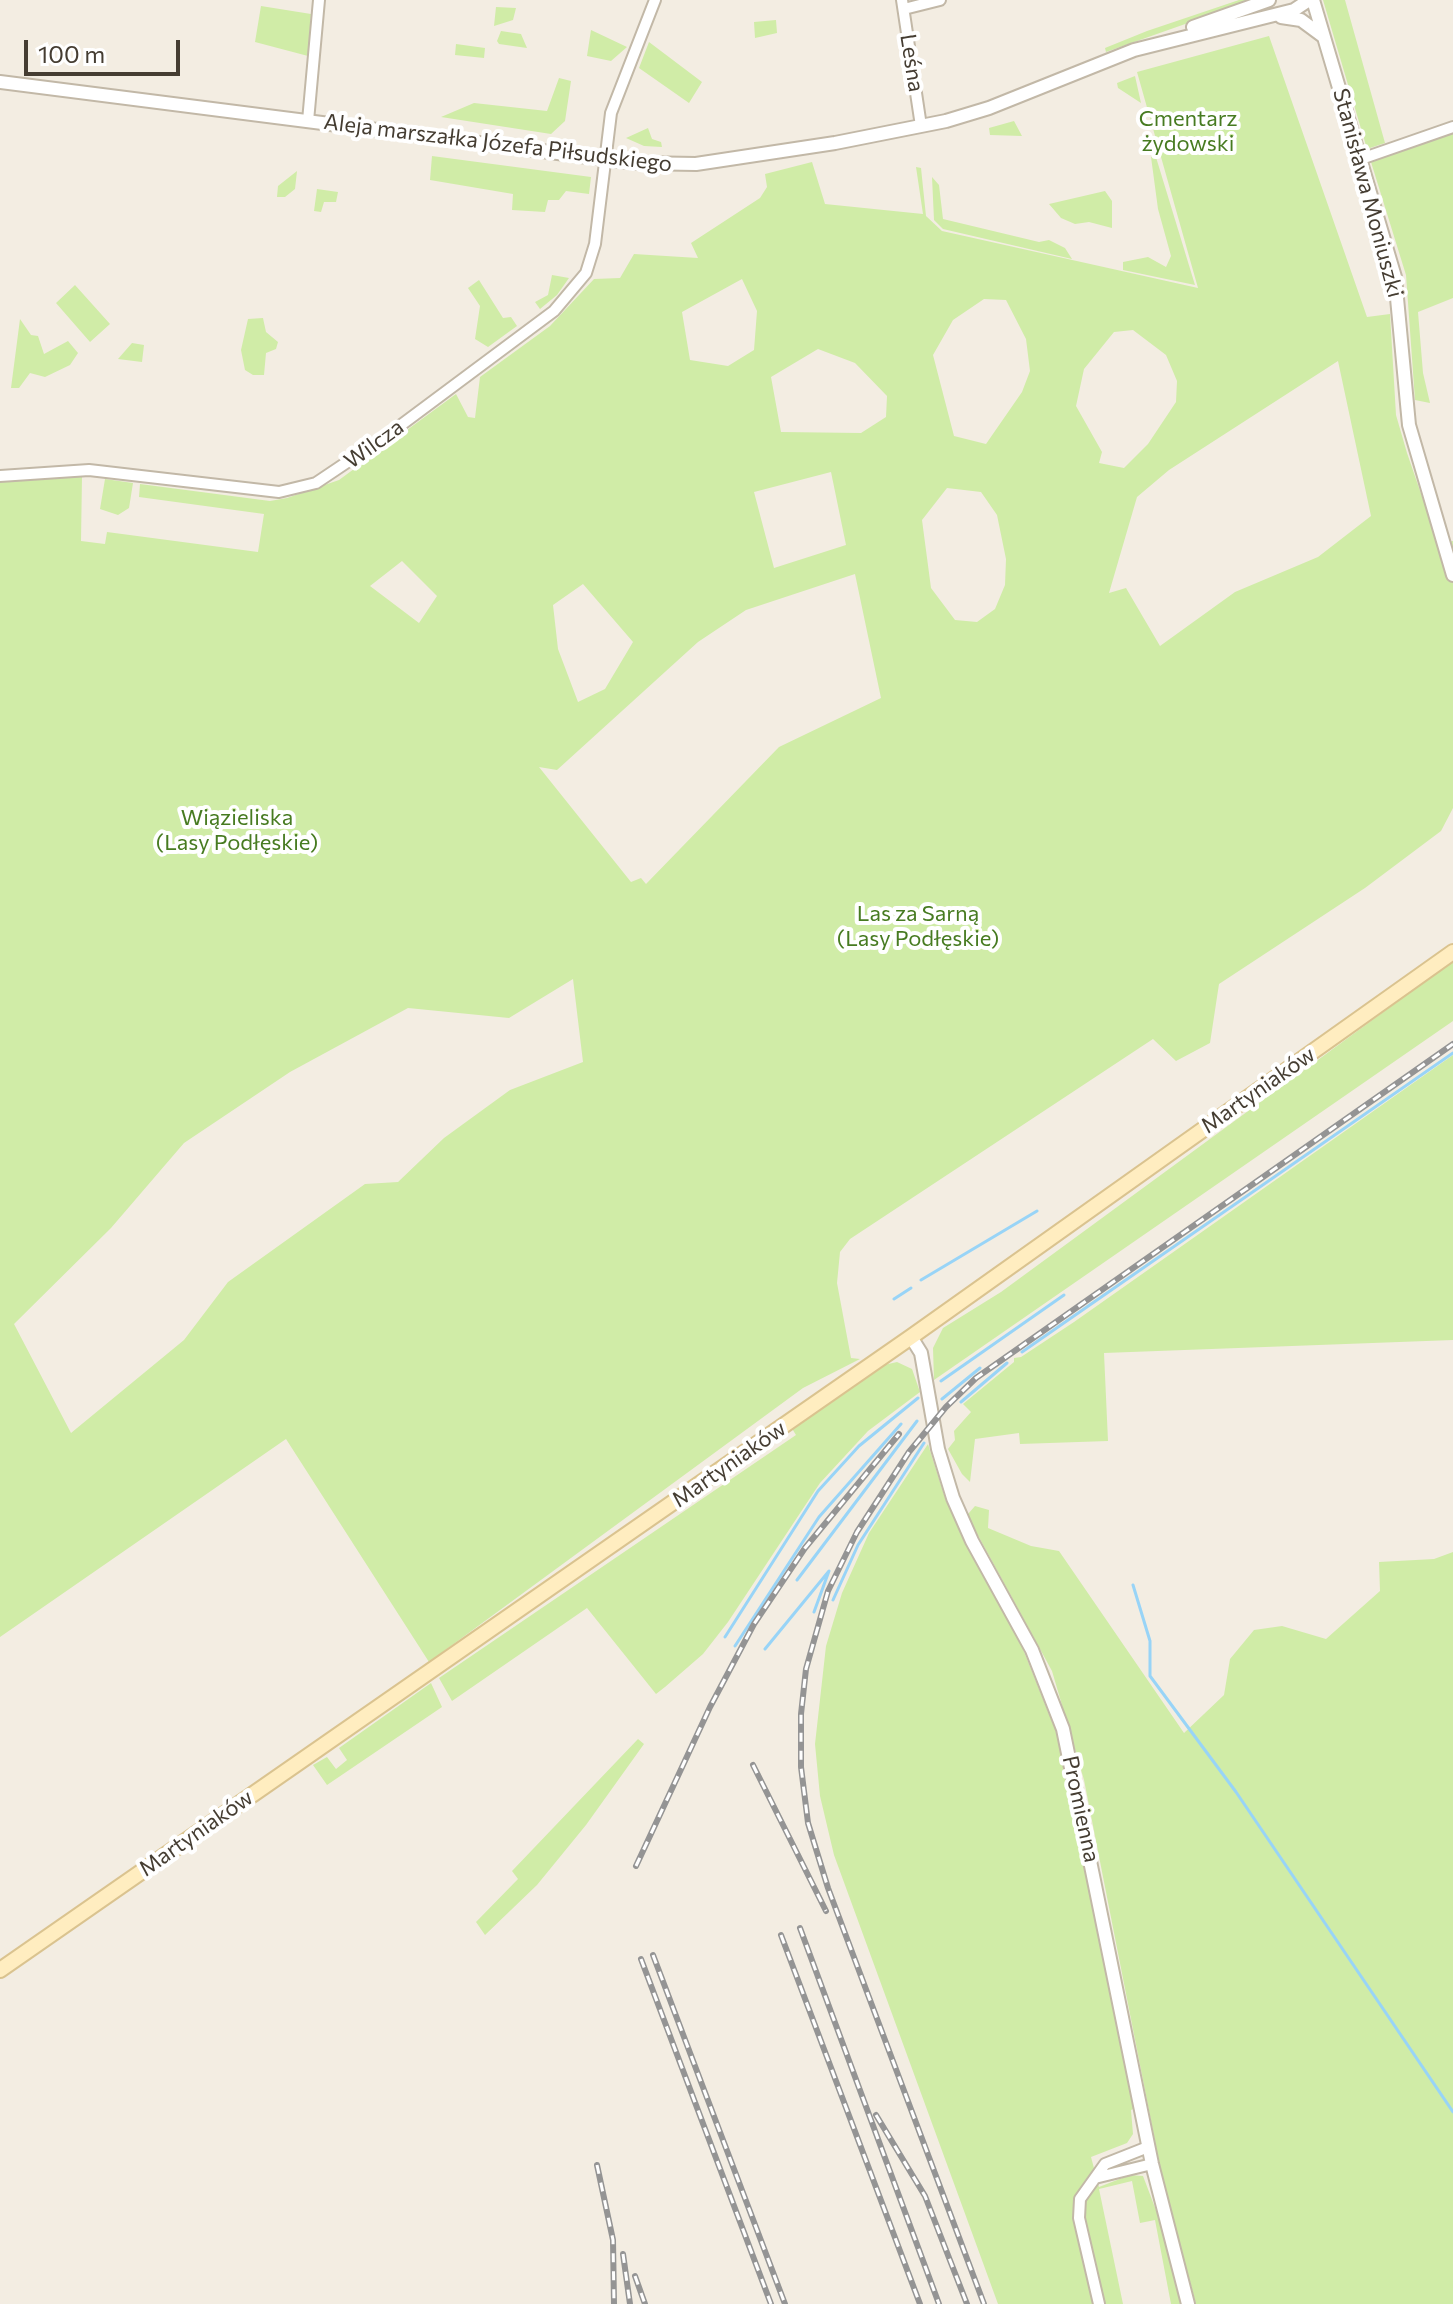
<!DOCTYPE html>
<meta charset="utf-8">
<style>
body{margin:0}
#map{position:relative;width:1453px;height:2304px;overflow:hidden;background:#f3ede2;font-family:Commissioner,sans-serif}
canvas{display:block}
.scale{position:absolute;left:24px;top:40px;width:156px;height:36px;box-sizing:border-box;border:4px solid #453d32;border-top:0;padding-left:10px;font-size:24px;line-height:28px;white-space:nowrap;color:#453d32;-webkit-text-stroke:6px #fff;paint-order:stroke}
</style>
<div id="map">
<canvas width="1453" height="2304"></canvas>
<div class="scale">100 m</div>
</div>
<script>
const g = document.querySelector('canvas').getContext('2d');
g.lineJoin = 'round';
function paint(path, color) {
  g.fillStyle = color;
  g.fill(path, 'evenodd');
}
function poly(rows) {
  const path = new Path2D();
  for (const r of rows) {
    path.moveTo(r[0], r[1]);
    for (let i = 2; i < r.length; i += 2) path.lineTo(r[i], r[i + 1]);
  }
  return path;
}
function trace(path, color, width, dash) {
  g.strokeStyle = color;
  g.lineWidth = width;
  g.lineCap = dash ? 'butt' : 'round';
  g.setLineDash(dash || []);
  g.stroke(path);
}
function label(font, color, halo, rows, align = 'center') {
  g.font = font + ' Commissioner,sans-serif';
  g.lineWidth = 8;
  g.setLineDash([]);
  g.textBaseline = 'middle';
  g.strokeStyle = halo;
  g.fillStyle = color;
  for (const [text, x, y, turn = 0] of rows) {
    g.save();
    g.translate(x, y);
    g.rotate((+turn || 0) * Math.PI / 180);
    g.textAlign = isNaN(turn) ? turn : align;
    if (halo) g.strokeText(text, 0, 0);
    g.fillText(text, 0, 0);
    g.restore();
  }
}
paint(poly([
 [1239,0,1253,0,1106,52,1105,48,1147,31],
 [1323,0,1345,0,1385,143,1367,149],
 [261,6,311,14,308,56,255,42],
 [496,7,516,8,513,20,494,26],
 [776,20,777,33,755,38,754,22],
 [591,30,627,47,611,61,587,56],
 [501,31,521,34,527,48,499,44,497,41],
 [1269,36,1367,317,1390,314,1396,415,1407,453,1438,543,1453,541,1453,808,1441,831,1365,888,1219,984,1210,1043,1176,1061,1153,1039,850,1239,840,1252,837,1283,851,1358,860,1359,803,1388,429,1662,286,1439,0,1637,0,481,82,476,81,541,105,544,107,532,258,552,264,514,139,497,140,484,270,501,287,498,339,480,456,394,468,417,475,418,480,377,550,326,594,279,620,278,634,254,698,258,691,243,760,198,767,187,765,174,812,162,825,204,923,214,916,167,921,168,926,216,942,231,1198,288,1137,72],
 [742,279,757,311,754,350,728,366,690,360,682,312],
 [984,299,1006,300,1026,339,1030,371,1022,392,986,444,954,436,933,355,953,320],
 [1133,330,1166,355,1177,381,1176,402,1148,444,1124,468,1099,463,1102,452,1076,406,1084,369,1114,332],
 [818,349,855,363,887,396,886,417,861,433,781,432,771,377],
 [1338,361,1371,516,1318,557,1235,592,1160,646,1126,588,1109,593,1137,497,1169,470],
 [831,472,846,545,774,568,754,492],
 [947,488,981,492,997,515,1006,559,1005,585,995,609,977,622,955,620,931,588,922,520],
 [402,561,437,596,419,623,370,586],
 [855,574,881,698,779,747,646,884,641,878,631,882,539,767,557,770,698,642,746,610],
 [583,584,633,642,605,689,578,702,558,649,553,605],
 [573,979,583,1062,510,1090,444,1138,398,1182,365,1184,228,1282,184,1340,71,1433,14,1324,111,1228,184,1143,290,1072,408,1008,509,1018],
 [649,42,702,82,689,103,639,68],
 [456,44,485,48,484,58,455,55],
 [1135,76,1141,103,1118,88,1117,83],
 [559,78,571,81,565,121,551,134,441,117,474,103,547,111],
 [1014,121,1022,136,990,135,989,128],
 [648,128,652,139,661,142,662,147,644,146,626,138],
 [1453,132,1453,298,1418,312,1423,373,1430,403,1415,400,1406,275,1371,162,1373,158],
 [1155,154,1195,285,1123,270,1123,262,1148,257,1166,267,1171,256,1158,209,1151,157],
 [432,156,591,177,589,194,566,191,559,200,548,200,545,212,512,210,513,194,430,180],
 [297,171,295,189,285,197,277,197,278,186],
 [932,177,939,185,943,219,1039,242,1049,240,1065,248,1072,259,943,229,934,220],
 [317,189,338,192,336,202,324,202,321,212,314,211],
 [1105,191,1112,201,1112,228,1089,222,1075,224,1061,218,1049,204],
 [552,275,569,278,557,295,540,309,535,302,548,295],
 [479,280,503,318,511,317,517,326,488,347,475,339,480,306,468,288],
 [75,285,110,324,90,342,56,303],
 [263,318,266,332,278,342,276,349,266,353,264,375,253,375,245,370,241,350,248,319],
 [20,319,31,335,38,336,44,354,68,341,78,353,70,365,45,377,30,373,19,388,11,388],
 [132,343,144,345,142,362,118,359],
 [105,479,133,483,129,508,118,515,100,509],
 [1453,961,1453,1021,934,1380,933,1348,943,1328,1001,1292],
 [1453,1055,1453,1340,1104,1353,1108,1441,1020,1444,1019,1433,975,1439,970,1482,962,1474,948,1449,955,1440,954,1431,971,1412,963,1404,1014,1362,1014,1358,1021,1357,1074,1322],
 [897,1362,912,1369,920,1392,868,1431,820,1483,728,1622,703,1654,665,1687,656,1694,587,1608,452,1701,439,1678,796,1435,791,1427,884,1365],
 [928,1444,946,1501,1021,1644,1059,1739,1136,2108,1131,2110,1133,2134,1127,2143,1091,2157,1099,2187,1130,2175,1143,2176,1170,2247,1183,2304,1171,2304,1155,2220,1140,2223,1132,2181,1099,2189,1123,2304,998,2304,834,1855,820,1796,815,1744,826,1646,842,1593,869,1533],
 [975,1506,989,1510,988,1528,1031,1546,1059,1551,1184,1733,1224,1695,1230,1659,1254,1630,1282,1626,1326,1639,1380,1591,1379,1562,1434,1559,1453,1552,1453,2304,1196,2304,1163,2182,1084,1780,1052,1671,969,1519,968,1514],
 [431,1683,442,1707,327,1785,313,1765,327,1757,336,1769,347,1760,339,1748],
 [638,1739,644,1744,586,1825,537,1885,485,1935,476,1922,518,1879,512,1871]
]), '#d0eca7');
trace(poly([
 [921,1280,1037,1211],
 [894,1299,911,1288],
 [1022,1352,1453,1053],
 [941,1381,1064,1295],
 [942,1399,980,1368],
 [961,1402,1007,1363],
 [797,1580,917,1421],
 [1133,1585,1150,1641,1150,1676,1236,1792,1453,2112],
 [833,1600,858,1545,924,1443],
 [725,1637,818,1491,859,1446,918,1398],
 [735,1646,819,1517,901,1424],
 [765,1649,829,1571,814,1612]
]), '#98d4f7', 3);
const minor = poly([
 [902,0,921,126],
 [904,9,940,0],
 [308,121,319,0],
 [1361,159,1453,127],
 [0,476,89,470,279,492,316,483,389,434,554,311,586,273,595,244,611,113,655,0],
 [1095,2178,1152,2164],
 [1099,2304,1079,2218,1080,2199,1105,2164,1148,2147]
]);
const tertiary = poly([
 [1313,0,1395,277,1409,425,1453,575],
 [1281,17,1301,20,1324,37],
 [1193,27,1269,0],
 [0,82,636,163,696,164,835,143,946,121,989,108,1134,50,1294,10,1309,0],
 [911,1337,921,1353,938,1449,953,1498,972,1541,1032,1650,1063,1729,1152,2164,1188,2304]
]);
const secondary = poly([
 [0,1970,911,1337,1453,952]
]);
trace(minor, '#c2b8a7', 14);
trace(tertiary, '#c2b8a7', 16);
trace(secondary, '#dac38f', 18);
trace(minor, '#fff', 10);
trace(tertiary, '#fff', 12);
trace(secondary, '#ffedc0', 14);
const rail = poly([
 [753,1765,826,1911],
 [636,1866,710,1707,754,1624,805,1548,899,1434],
 [800,1928,939,2304],
 [781,1935,920,2304],
 [653,1955,785,2304],
 [641,1959,771,2304],
 [876,2115,925,2196,967,2304],
 [597,2165,613,2240,614,2304],
 [623,2254,630,2304],
 [635,2276,645,2304],
 [984,2304,828,1888,808,1823,801,1767,801,1714,806,1669,828,1591,857,1532,909,1452,946,1407,976,1378,1453,1044]
]);
trace(rail, '#949494', 6);
trace(rail, '#fff', 3, [9]);
label('22px', '#453d32', '#fff', [
 ["Leśna",912,63,81],
 ["Aleja marszałka Józefa Piłsudskiego",498,143,7],
 ["Stanisława Moniuszki",1368,193,75],
 ["Wilcza",374,444,-36],
 ["Martyniaków",1258,1090,-35],
 ["Martyniaków",729,1464,-35],
 ["Promienna",1081,1809,78],
 ["Martyniaków",196,1833,-35]
]);
label('22px', '#477b21', '#fff', [
 ["Cmentarz",1188,119],
 ["żydowski",1188,144],
 ["Wiązieliska",237,818],
 ["(Lasy Podłęskie)",237,843],
 ["Las za Sarną",918,914],
 ["(Lasy Podłęskie)",918,939]
]);
</script>
